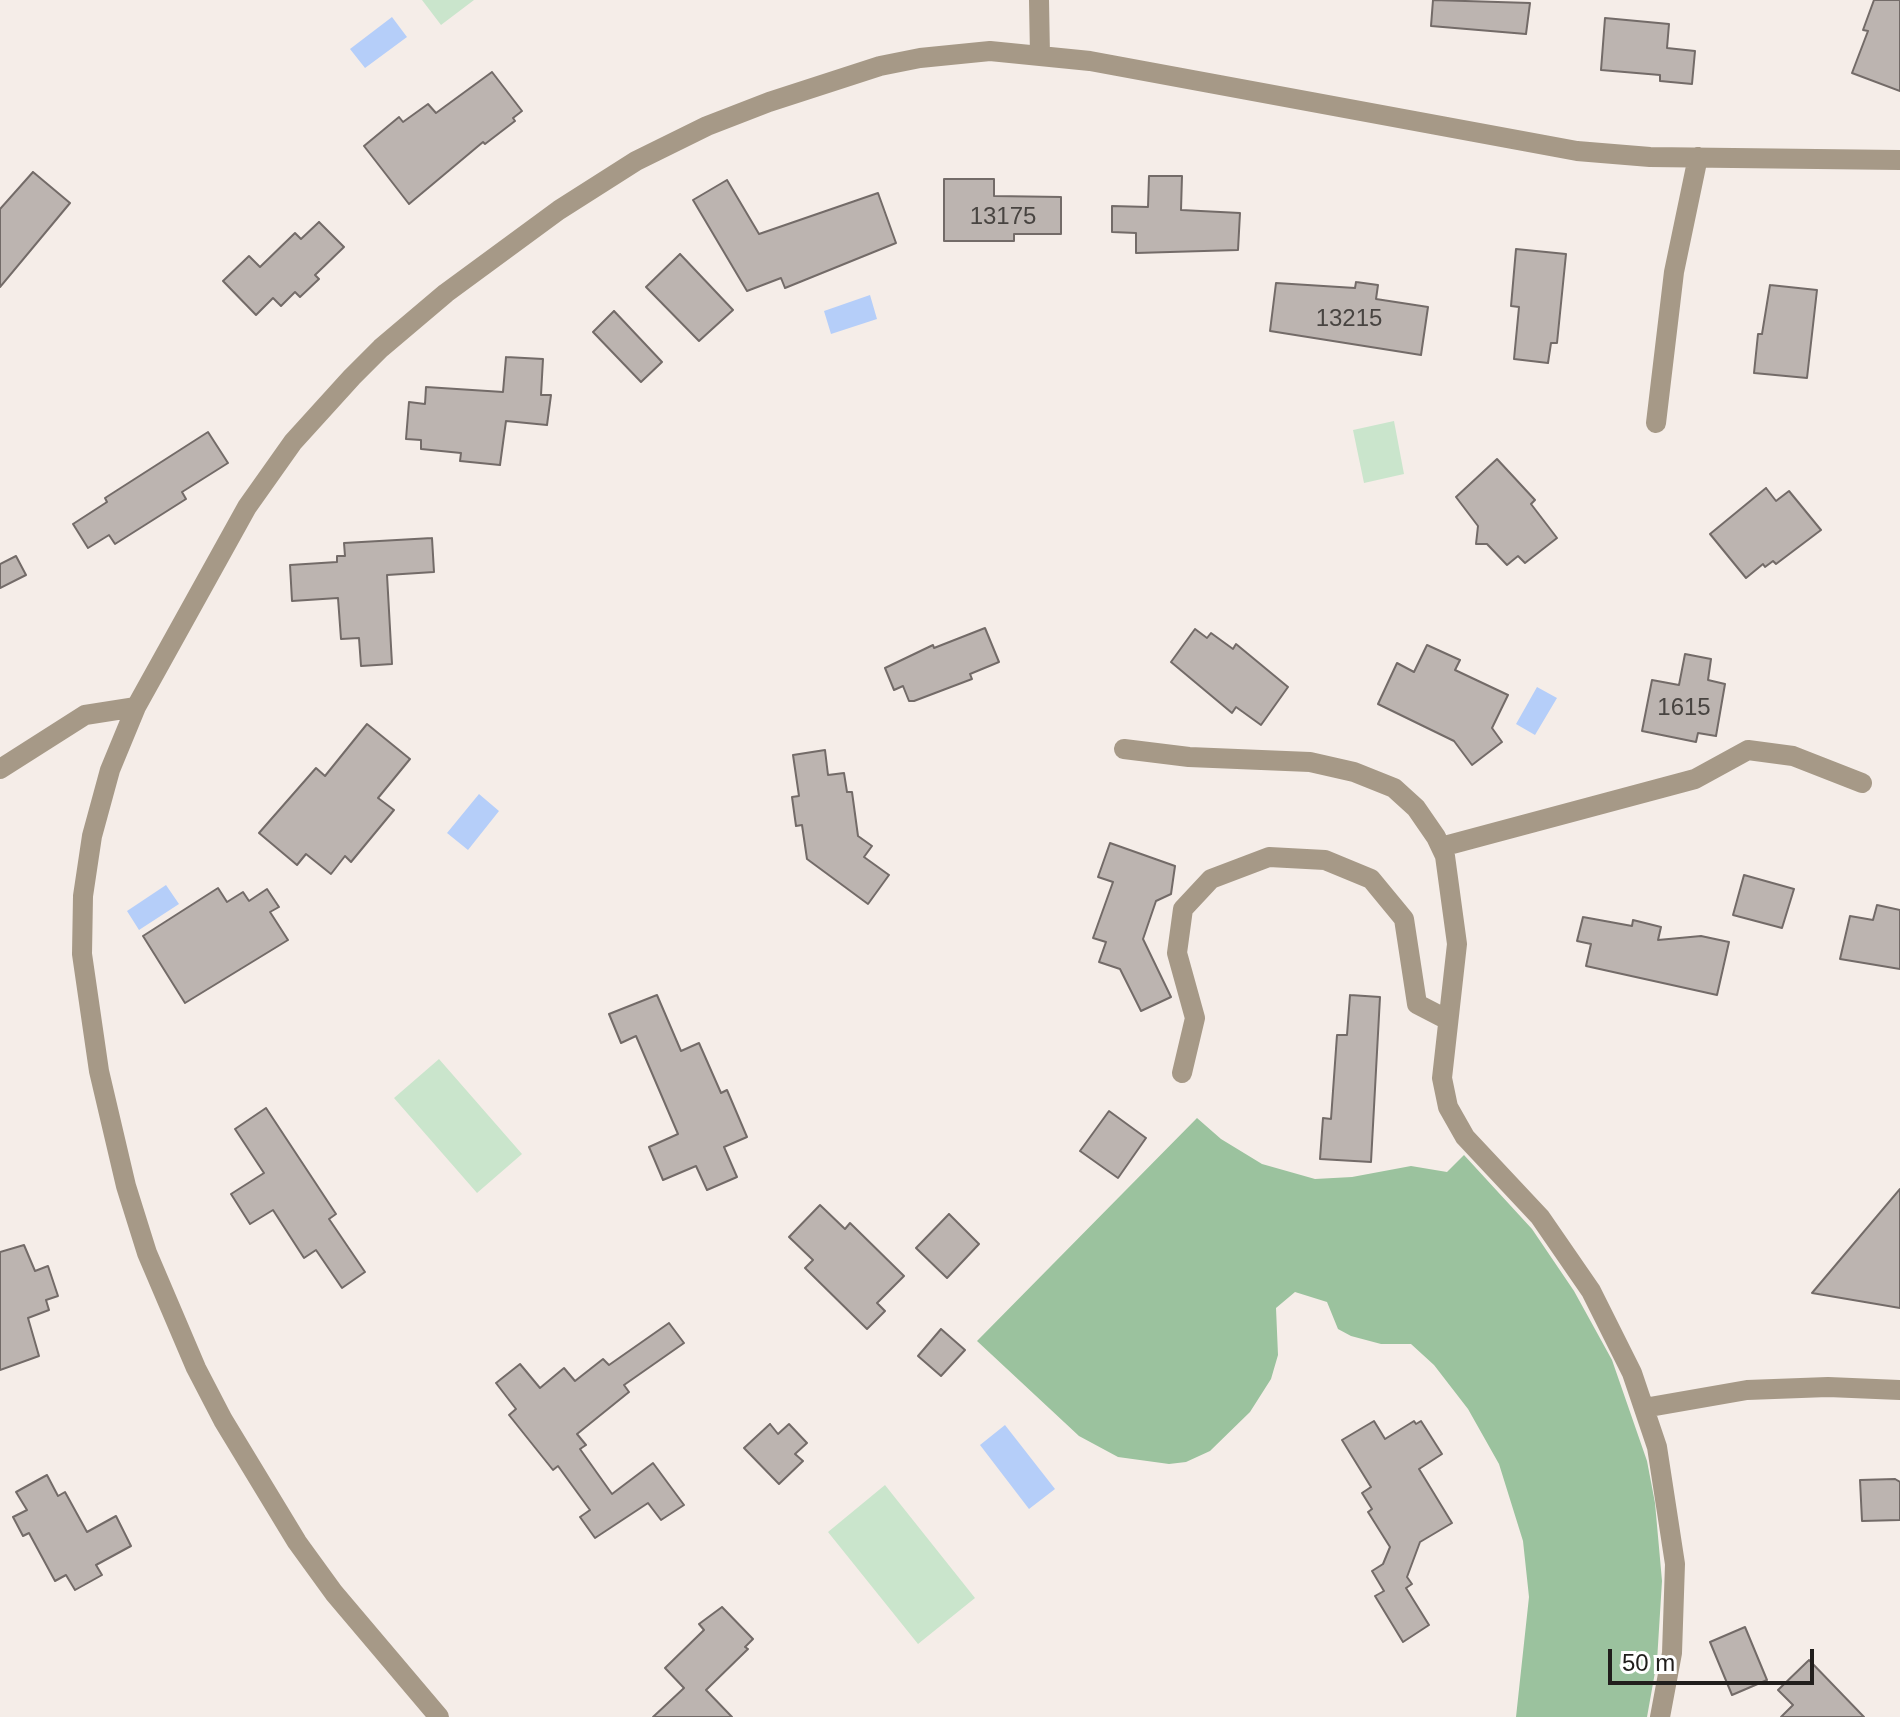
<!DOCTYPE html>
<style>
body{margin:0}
#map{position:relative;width:1900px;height:1717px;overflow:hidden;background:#f5ede8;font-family:Helvetica,sans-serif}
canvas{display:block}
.scale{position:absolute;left:1608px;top:1649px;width:206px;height:36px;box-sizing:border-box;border:4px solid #211e1c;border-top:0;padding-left:10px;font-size:24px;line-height:28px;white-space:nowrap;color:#211e1c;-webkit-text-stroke:6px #fff;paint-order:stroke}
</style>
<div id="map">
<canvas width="1900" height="1717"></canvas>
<div class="scale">50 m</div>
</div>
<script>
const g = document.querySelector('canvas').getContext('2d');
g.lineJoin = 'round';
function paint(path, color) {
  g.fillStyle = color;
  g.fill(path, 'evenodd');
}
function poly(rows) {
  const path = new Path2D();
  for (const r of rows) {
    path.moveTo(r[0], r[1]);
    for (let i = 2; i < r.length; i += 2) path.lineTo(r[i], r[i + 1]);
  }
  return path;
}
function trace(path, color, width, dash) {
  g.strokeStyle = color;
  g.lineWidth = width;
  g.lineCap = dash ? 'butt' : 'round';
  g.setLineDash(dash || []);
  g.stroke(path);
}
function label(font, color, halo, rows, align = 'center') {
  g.font = font + ' Helvetica,sans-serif';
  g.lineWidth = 8;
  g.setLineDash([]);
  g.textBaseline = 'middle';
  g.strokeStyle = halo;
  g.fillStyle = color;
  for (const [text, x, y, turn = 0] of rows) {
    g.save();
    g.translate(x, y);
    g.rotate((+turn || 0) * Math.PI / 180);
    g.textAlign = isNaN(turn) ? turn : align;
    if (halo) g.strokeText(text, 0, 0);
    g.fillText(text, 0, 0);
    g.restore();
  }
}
paint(poly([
 [422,0,474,0,441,25],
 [1394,421,1404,474,1364,483,1353,430],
 [439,1059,522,1154,477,1193,394,1098],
 [885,1485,975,1598,918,1644,828,1532]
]), '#cae5cc');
paint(poly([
 [1197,1118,1221,1139,1262,1164,1315,1179,1352,1177,1411,1166,1447,1172,1464,1155,1532,1229,1574,1291,1612,1360,1647,1461,1655,1503,1662,1581,1657,1661,1647,1717,1516,1717,1529,1597,1523,1541,1499,1464,1468,1409,1434,1365,1411,1344,1381,1344,1351,1336,1338,1329,1327,1302,1295,1292,1276,1308,1278,1355,1271,1379,1250,1412,1210,1451,1186,1462,1169,1464,1118,1457,1079,1436,977,1341]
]), '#9bc29e');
paint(poly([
 [392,17,407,37,365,68,350,49],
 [870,295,877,319,831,334,824,311],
 [1537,687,1557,698,1535,735,1516,724],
 [479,794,499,811,468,850,447,833],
 [166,885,179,904,139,930,127,911],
 [1005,1425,1055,1489,1029,1509,980,1445]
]), '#b5cef9');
const building = poly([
 [1433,0,1530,3,1526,34,1431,26,1433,0],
 [1874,0,1900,0,1900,91,1852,73,1868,31,1863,30,1874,0],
 [1605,18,1669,24,1667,48,1695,51,1692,84,1660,81,1660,75,1601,70,1605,18],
 [492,72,522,111,513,118,515,121,485,144,483,142,409,204,364,146,399,117,403,122,428,104,436,113,492,72],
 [33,172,70,203,0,287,0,209,33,172],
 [1149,176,1182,176,1181,210,1240,213,1238,250,1136,253,1136,233,1112,232,1112,206,1148,207,1149,176],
 [944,179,994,179,994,196,1061,197,1061,234,1014,234,1014,241,944,241,944,179],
 [727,180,759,234,878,193,896,243,785,288,781,278,747,291,693,200,727,180],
 [319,222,344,247,315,275,319,279,300,297,295,292,281,306,273,298,256,315,223,281,249,256,260,267,295,233,301,239,319,222],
 [1516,249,1566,254,1557,343,1551,343,1548,363,1514,359,1519,307,1511,306,1516,249],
 [680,254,733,310,699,341,646,287,680,254],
 [1356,282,1378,285,1376,299,1428,307,1421,355,1270,331,1276,283,1355,288,1356,282],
 [1770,285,1817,290,1807,378,1754,373,1758,334,1762,334,1770,285],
 [614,311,662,362,641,382,593,332,614,311],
 [506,357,543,359,541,395,551,395,547,425,506,421,500,465,460,461,461,453,421,449,421,440,406,439,409,402,425,404,426,387,503,392,506,357],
 [208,432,228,463,182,492,186,499,115,544,109,535,88,548,73,524,107,502,105,498,208,432],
 [1497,459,1535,500,1531,504,1557,538,1525,563,1518,556,1507,565,1487,544,1476,544,1478,526,1456,497,1497,459],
 [1766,488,1776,501,1789,491,1821,530,1776,564,1773,561,1765,567,1763,564,1746,578,1710,534,1766,488],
 [432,538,434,572,387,575,392,664,361,666,359,638,341,639,338,598,292,601,290,565,337,562,337,556,345,556,344,543,432,538],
 [16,556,26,575,0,588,0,564,16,556],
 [985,628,999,662,970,674,972,679,914,701,909,701,903,686,894,690,885,668,933,645,934,648,985,628],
 [1195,629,1207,638,1211,633,1233,649,1236,644,1288,687,1261,725,1236,707,1232,713,1171,662,1195,629],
 [1427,645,1460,660,1455,670,1508,695,1492,728,1502,742,1472,765,1454,741,1378,704,1397,663,1414,672,1427,645],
 [1685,654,1711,659,1708,680,1725,684,1716,736,1698,733,1696,742,1642,731,1652,680,1679,685,1685,654],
 [367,724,410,759,378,798,394,810,351,862,345,856,331,874,306,854,297,865,259,833,316,768,325,776,367,724],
 [825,750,828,775,844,773,847,792,852,792,858,836,872,846,864,857,889,875,868,904,807,859,802,825,796,826,792,797,799,796,793,755,825,750],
 [1110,843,1175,866,1171,894,1156,901,1143,939,1171,997,1141,1011,1120,969,1099,962,1106,942,1093,938,1113,882,1098,877,1110,843],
 [1744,875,1794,889,1782,928,1733,915,1744,875],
 [218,888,227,902,243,892,249,901,267,889,279,907,270,912,288,940,185,1003,143,936,218,888],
 [1877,905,1900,910,1900,969,1840,959,1850,916,1873,920,1877,905],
 [1583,917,1632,926,1633,920,1661,927,1658,940,1701,936,1729,942,1717,995,1586,966,1591,944,1577,941,1583,917],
 [657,995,681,1051,699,1043,721,1093,727,1090,747,1137,724,1147,737,1177,707,1190,696,1166,663,1180,649,1147,678,1134,636,1036,621,1043,609,1014,657,995],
 [1350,995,1380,997,1371,1162,1320,1159,1323,1118,1331,1119,1337,1035,1347,1035,1350,995],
 [266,1108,336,1214,329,1219,365,1272,342,1288,316,1250,304,1258,273,1210,250,1224,231,1194,264,1173,235,1129,266,1108],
 [1109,1111,1146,1138,1118,1178,1080,1151,1109,1111],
 [1900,1189,1900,1308,1812,1293,1900,1189],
 [820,1205,845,1229,850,1223,904,1276,877,1303,885,1311,867,1329,805,1268,813,1260,789,1237,820,1205],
 [949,1214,979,1244,947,1278,916,1248,949,1214],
 [24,1245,35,1271,48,1266,58,1296,46,1300,49,1310,28,1318,39,1356,0,1370,0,1252,24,1245],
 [669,1323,684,1343,624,1385,629,1392,577,1434,586,1445,580,1449,612,1494,653,1463,684,1505,661,1520,648,1503,595,1538,580,1517,590,1510,558,1466,553,1470,509,1415,516,1409,496,1383,520,1364,540,1388,564,1368,575,1381,603,1359,609,1365,669,1323],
 [941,1329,965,1350,941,1376,918,1356,941,1329],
 [1374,1421,1385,1439,1414,1421,1416,1424,1421,1421,1442,1454,1419,1469,1452,1523,1420,1542,1407,1577,1412,1584,1406,1588,1429,1625,1403,1642,1375,1596,1384,1591,1372,1571,1383,1564,1390,1547,1368,1512,1372,1509,1362,1493,1371,1487,1342,1440,1374,1421],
 [770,1424,778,1434,789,1424,807,1443,795,1454,803,1461,779,1484,744,1448,770,1424],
 [47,1475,58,1496,65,1492,87,1532,116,1516,131,1546,96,1565,102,1575,75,1590,66,1575,55,1581,29,1533,23,1536,13,1517,27,1510,16,1492,47,1475],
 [1895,1479,1900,1482,1900,1520,1862,1521,1860,1480,1895,1479],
 [722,1607,753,1639,745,1647,748,1649,706,1690,732,1717,653,1717,684,1688,665,1668,704,1630,699,1624,722,1607],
 [1745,1627,1767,1680,1732,1695,1710,1642,1745,1627],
 [1809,1660,1864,1717,1781,1717,1793,1705,1778,1690,1809,1660]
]);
paint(building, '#bcb4b0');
trace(building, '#736b68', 2);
trace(poly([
 [1039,0,1040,55],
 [1656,423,1674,272,1698,157],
 [1124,749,1189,757,1310,762,1354,772,1394,788,1416,808,1436,837,1445,856,1457,944,1442,1078,1448,1107,1465,1137,1540,1217,1591,1291,1632,1373,1657,1447,1675,1564,1672,1653,1660,1717],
 [0,769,85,715,136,707],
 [1441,847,1695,779,1748,750,1793,756,1862,783],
 [1182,1073,1195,1018,1177,953,1183,909,1211,879,1269,857,1325,860,1371,879,1404,919,1417,1004,1448,1020],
 [1644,1408,1747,1390,1828,1387,1900,1390],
 [439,1717,334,1593,297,1542,223,1420,196,1368,147,1253,126,1186,99,1071,82,954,83,896,92,836,110,770,136,707,247,507,293,442,352,377,381,348,446,293,559,210,636,161,707,126,769,102,880,66,920,58,990,51,1090,61,1577,151,1650,157,1900,160]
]), '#a69987', 20);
label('24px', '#484441', null, [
 ["13175",1003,217],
 ["13215",1349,319],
 ["1615",1684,708]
]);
</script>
